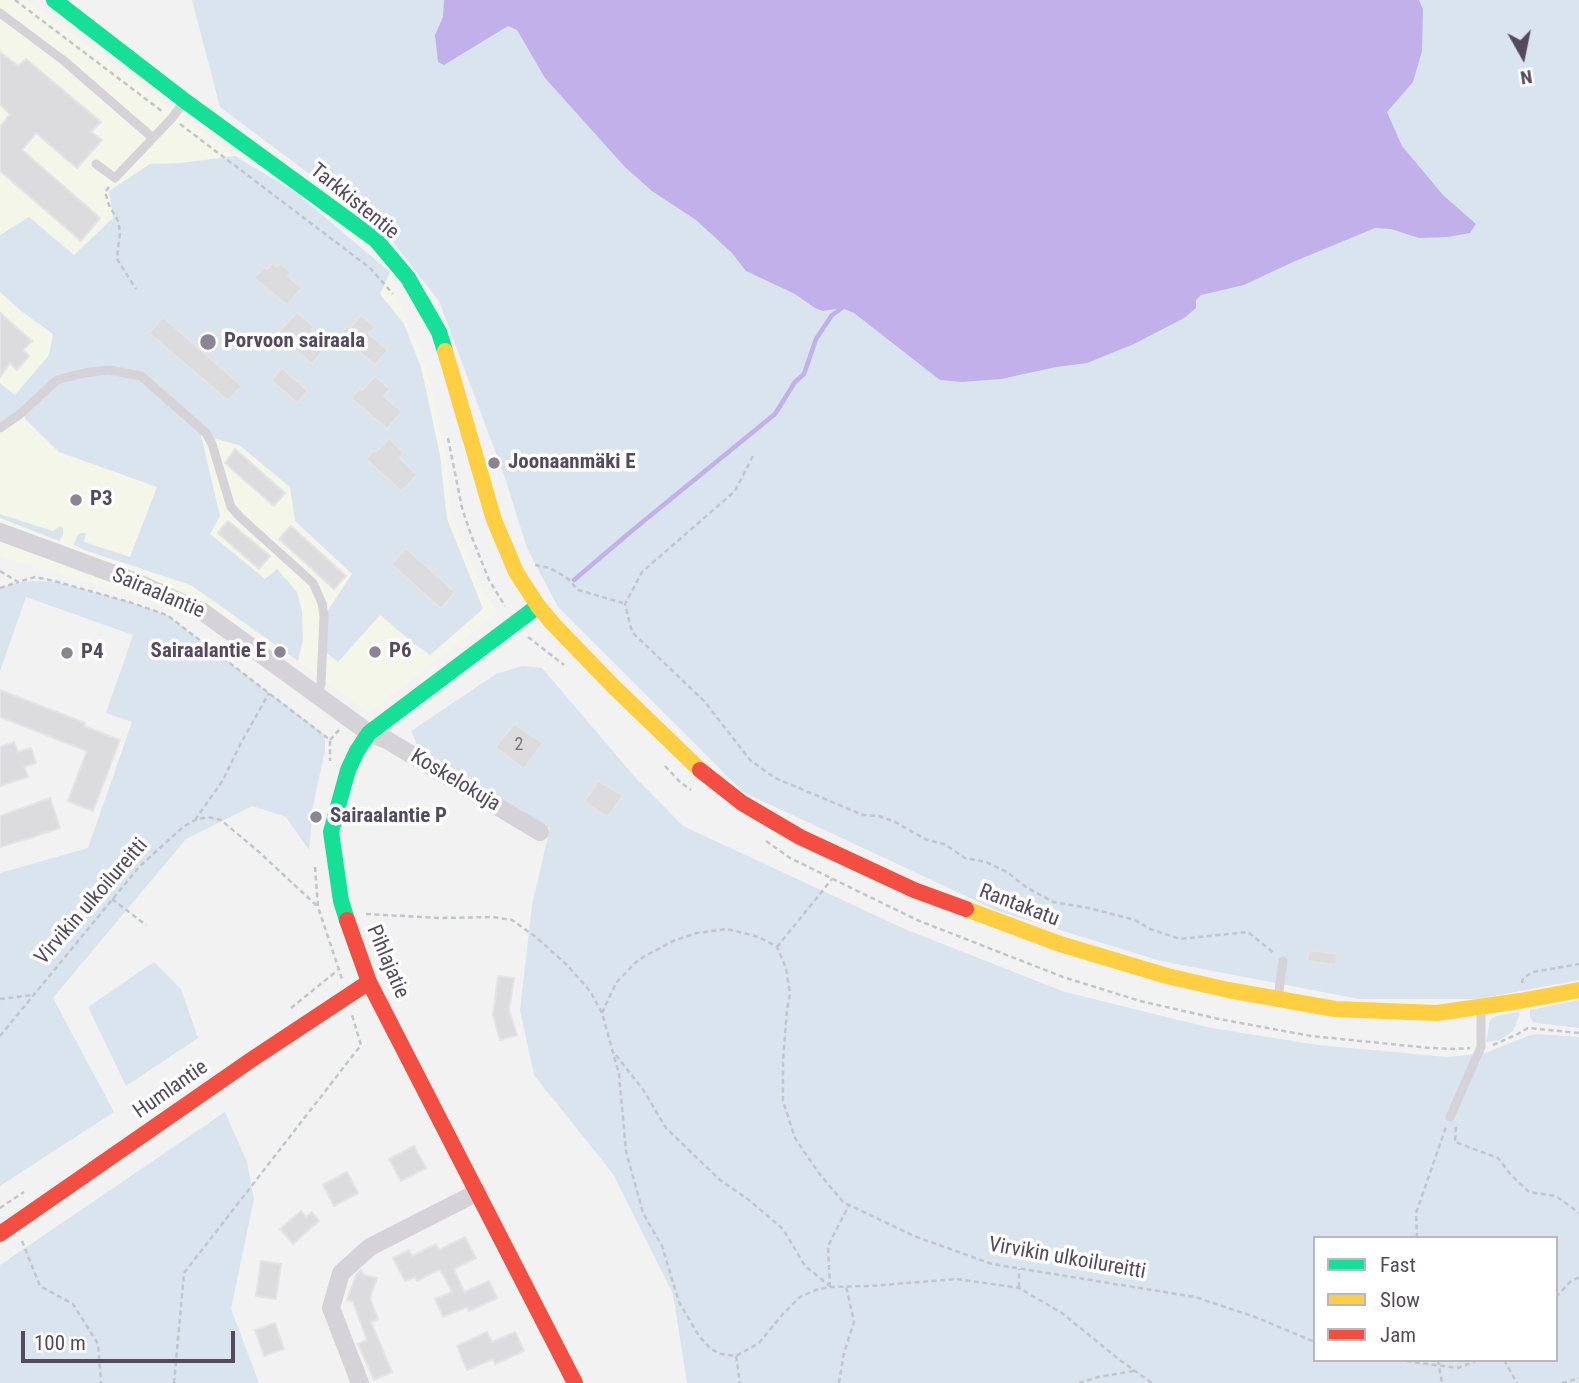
<!DOCTYPE html>
<meta charset="utf-8">
<style>
body{margin:0}
#map{position:relative;width:1579px;height:1383px;overflow:hidden;background:#f2f2f2;font-family:"Roboto Condensed",sans-serif}
canvas{display:block}
.legend{position:absolute;left:1313px;top:1236px;width:245px;height:126px;box-sizing:border-box;background:#fff;border:2px solid #bbb7be;margin:0;padding:9px 12px;list-style:none;font-size:21px;color:#554a5d}
.legend li{display:flex;align-items:center;gap:14px;height:35px}
.legend b{width:35px;border:2px solid #bbb7be}
.north{position:absolute;left:1488px;top:21px;width:70px;height:70px;-webkit-text-stroke:5px #fff;paint-order:stroke;rotate:171deg;font-size:19px;font-weight:700;line-height:28px;text-align:center;color:#554a5d}
.north::after{content:'';display:block;margin:auto;width:24px;height:32px;background:#554a5d;clip-path:polygon(50% 0,100% 100%,50% 72%,0 100%)}
.scale{position:absolute;left:21px;top:1331px;width:214px;height:32px;box-sizing:border-box;border:4px solid #554a5d;border-top:0;padding-left:9px;font-size:21px;line-height:24px;white-space:nowrap;color:#554a5d;-webkit-text-stroke:5px #fff;paint-order:stroke}
</style>
<div id="map">
<canvas width="1579" height="1383"></canvas>
<ul class="legend">
<li><b style="height:9px;background:#16e098"></b>Fast</li>
<li><b style="height:9px;background:#ffcf43"></b>Slow</li>
<li><b style="height:9px;background:#f24e42"></b>Jam</li>
</ul>
<div class="north">N</div>
<div class="scale">100 m</div>
</div>
<script>
const g = document.querySelector('canvas').getContext('2d');
g.lineJoin = 'round';
function paint(path, color) {
  g.fillStyle = color;
  g.fill(path, 'evenodd');
}
function poly(rows) {
  const path = new Path2D();
  for (const r of rows) {
    path.moveTo(r[0], r[1]);
    for (let i = 2; i < r.length; i += 2) path.lineTo(r[i], r[i + 1]);
  }
  return path;
}
function trace(path, color, width, dash) {
  g.strokeStyle = color;
  g.lineWidth = width;
  g.lineCap = dash ? 'butt' : 'round';
  g.setLineDash(dash || []);
  g.stroke(path);
}
function label(font, color, halo, rows, align = 'center') {
  g.font = font + ' "Roboto Condensed",sans-serif';
  g.lineWidth = 7;
  g.setLineDash([]);
  g.textBaseline = 'middle';
  g.strokeStyle = halo;
  g.fillStyle = color;
  for (const [text, x, y, turn = 0] of rows) {
    g.save();
    g.translate(x, y);
    g.rotate((+turn || 0) * Math.PI / 180);
    g.textAlign = isNaN(turn) ? turn : align;
    if (halo) g.strokeText(text, 0, 0);
    g.fillText(text, 0, 0);
    g.restore();
  }
}
paint(poly([
 [0,0,27,0,235,156,295,192,390,272,405,318,426,366,445,453,452,516,481,587,498,612,369,713,298,661,243,627,0,557]
]), '#f4f6ea');
paint(poly([
 [192,0,1579,0,1579,980,1478,999,1359,999,1161,961,998,911,743,792,558,607,527,548,504,475,439,301,383,229,220,107],
 [235,156,295,192,390,272,380,294,404,324,421,367,440,455,447,519,483,609,430,655,413,643,380,615,338,662,323,650,324,616,352,574,295,521,290,487,239,445,201,435,220,516,210,534,265,579,277,569,297,592,302,611,303,640,298,661,191,585,87,551,74,545,77,536,81,533,86,533,84,542,130,557,157,487,59,452,25,419,24,412,0,428,0,383,15,395,49,355,53,334,21,311,0,292,0,235,29,217,74,255,113,218,109,191,150,164,181,163],
 [0,514,53,531,60,526,63,528,63,535,59,541,0,518],
 [34,581,58,582,129,602,167,615,325,735,325,750,313,806,309,850,286,817,252,806,186,839,53,998,114,1112,0,1186,0,873,88,848,132,722,106,713,133,635,26,597,0,671,0,588,18,582],
 [522,666,542,668,634,776,683,826,907,930,1065,992,1211,1028,1318,1045,1447,1057,1485,1053,1528,1036,1535,1034,1579,1037,1579,1383,687,1383,673,1294,613,1174,534,1075,520,1010,532,905,550,828,418,747,411,731,496,674],
 [1315,1238,1556,1238,1556,1360,1315,1360],
 [154,962,181,989,198,1038,126,1086,88,1007],
 [1579,1000,1579,1028,1537,1023,1533,1022,1530,1017,1530,1010],
 [1518,1012,1520,1014,1513,1031,1500,1040,1486,1042,1490,1020,1496,1016],
 [225,1112,247,1162,254,1199,231,1309,259,1383,0,1383,0,1265]
]), '#d9e4ef');
paint(poly([
 [444,0,1419,0,1423,9,1422,51,1413,82,1387,112,1402,146,1443,195,1476,224,1470,233,1448,237,1419,238,1391,229,1375,228,1293,262,1244,285,1201,295,1196,300,1196,308,1184,318,1134,344,1087,363,1056,367,1001,379,962,382,940,380,854,313,842,308,823,311,815,308,795,294,746,271,732,253,696,220,652,191,625,167,545,78,517,30,508,26,444,65,438,62,435,35,443,17]
]), '#c2b0ea');
trace(poly([
 [574,580,634,529,775,414,795,382,804,374,816,339,832,315,842,308]
]), '#c2b0ea', 4.5);
const building = poly([
 [0,52,18,66,26,59,101,122,91,132,102,140,77,168,36,133,22,150,100,218,81,241,0,171,0,127,10,114,0,104,0,52],
 [272,263,277,267,280,263,291,272,288,276,302,288,287,305,254,278,264,267,267,269,272,263],
 [297,312,314,327,311,330,328,345,312,364,277,334,297,312],
 [0,313,32,341,23,350,29,356,17,370,10,363,0,377,0,313],
 [361,315,375,327,369,334,388,350,375,365,340,335,348,325,350,328,361,315],
 [163,317,242,386,228,401,149,333,163,317],
 [282,368,308,391,297,403,271,380,282,368],
 [375,376,390,389,384,396,402,412,387,429,351,398,360,388,362,390,375,376],
 [389,438,404,453,400,458,417,475,401,491,366,459,374,450,376,452,389,438],
 [235,449,285,493,274,506,225,463,235,449],
 [228,521,270,556,259,569,218,533,228,521],
 [291,526,346,576,334,589,279,539,291,526],
 [406,548,455,592,441,609,391,564,406,548],
 [0,690,85,723,84,726,120,740,93,811,68,801,87,751,0,717,0,690],
 [514,724,543,743,524,769,495,747,514,724],
 [14,742,18,752,31,748,36,763,24,767,28,777,0,786,0,747,14,742],
 [598,781,623,795,608,817,584,802,598,781],
 [50,798,60,828,33,837,0,847,0,816,50,798],
 [1309,950,1337,954,1336,965,1307,961,1309,950],
 [498,976,514,978,509,1010,517,1035,500,1040,493,1015,498,976],
 [414,1146,426,1168,401,1181,389,1159,414,1146],
 [347,1172,358,1193,334,1206,323,1185,347,1172],
 [301,1211,306,1217,312,1212,319,1221,293,1244,280,1229,301,1211],
 [465,1237,476,1258,454,1269,464,1292,489,1281,497,1298,469,1311,467,1307,443,1317,435,1299,452,1292,440,1269,417,1281,415,1277,405,1281,393,1258,409,1250,412,1256,436,1244,439,1250,465,1237],
 [261,1261,281,1264,276,1299,256,1296,261,1261],
 [361,1270,364,1275,377,1278,370,1298,378,1319,371,1322,392,1372,374,1380,358,1344,367,1340,353,1302,347,1300,356,1275,361,1270],
 [275,1323,284,1349,264,1356,255,1330,275,1323],
 [487,1332,492,1342,515,1332,524,1351,495,1364,493,1359,467,1370,457,1346,487,1332]
]);
paint(building, '#dcdbde');
trace(building, '#e4e3e5', 2);
trace(poly([
 [15,0,163,112],
 [180,124,370,268,393,294],
 [109,187,105,192,109,205,118,221,120,232,117,259,136,289],
 [448,438,462,508,471,535,489,580,505,606],
 [753,456,735,491,642,572,625,604,632,632,705,702,750,760,775,778,863,815,879,816,895,822,927,840,944,844,965,858,986,862,1007,872,1026,887,1053,902,1089,908,1135,920,1150,929,1180,939,1248,932,1275,954],
 [535,565,550,568,567,578,578,590,623,603],
 [0,571,18,582,35,577,58,582,129,602,167,615,330,740,330,761],
 [0,588,18,582],
 [528,637,564,665],
 [330,740,340,729],
 [665,766,680,782,691,790],
 [195,820,223,780,241,743,269,693],
 [766,841,790,858,917,920,1063,977,1140,1001,1219,1019,1311,1036,1430,1048,1456,1049,1470,1048],
 [315,867,318,907,342,979],
 [112,899,146,925],
 [366,914,440,918,493,917,512,920,536,937,567,965,590,991,602,1013,619,1074,626,1151,643,1213,662,1246,679,1302,699,1336,711,1349,721,1354,736,1356,759,1343,782,1315,800,1297,816,1290,830,1287,870,1286,957,1279,1019,1288,1062,1313,1121,1361,1152,1383],
 [777,947,832,879],
 [1522,983,1523,978,1533,972,1579,964],
 [0,999,33,995],
 [291,1008,338,970],
 [602,1013,616,983,638,960,673,941,697,933,727,929,759,937,777,947,786,968,790,994,787,1010,783,1060,783,1101,795,1138,818,1172,843,1202,914,1236,992,1264,1195,1297,1255,1317,1315,1342],
 [0,1036,139,867,183,827,195,820,208,817,221,820,259,852,317,906],
 [1493,1045,1516,1035,1528,1028,1579,1033],
 [616,1055,644,1091,666,1128,720,1180,749,1200,783,1229,805,1266,830,1286],
 [1456,1127,1455,1142,1498,1158,1511,1175,1529,1192,1556,1196,1579,1213],
 [0,1208,24,1192],
 [1417,1238,1416,1213,1446,1127],
 [22,1241,40,1286,73,1304,98,1344,101,1383],
 [830,1287,828,1246,849,1205],
 [1019,1287,1019,1269],
 [1556,1297,1570,1282,1579,1277],
 [736,1356,740,1383],
 [1398,1360,1458,1368,1478,1360],
 [1438,1360,1442,1383],
 [1504,1360,1517,1383],
 [174,1383,184,1273,361,1045,352,1015],
 [839,1383,844,1353,854,1322,846,1286],
 [1079,1383,1098,1377,1134,1371],
 [1562,1383,1579,1378]
]), '#c2c5cc', 2.5, [5, 3.5]);
trace(poly([
 [0,13,63,60,153,138],
 [96,164,115,178,172,118,184,102],
 [0,428,19,415,57,380,84,373,109,370,141,376,206,433,212,444,231,507,240,517,313,583,322,603,324,616,321,684,317,696],
 [1278,998,1283,961],
 [1450,1117,1481,1047,1481,1009]
]), '#d5d3d7', 9);
trace(poly([
 [0,532,136,582,203,612,369,733,387,740,540,832],
 [360,1383,331,1308,341,1273,370,1247,478,1192]
]), '#d5d3d7', 18);
trace(poly([
 [54,0,185,101,376,240,408,278,439,332,445,351],
 [347,920,341,901,331,832,348,770,357,751,369,733,538,606]
]), '#16e098', 16);
trace(poly([
 [445,351,494,520,516,572,538,606,554,625,614,687,700,770],
 [966,909,1060,944,1167,976,1228,990,1335,1009,1437,1013,1520,1001,1579,990]
]), '#ffcf43', 16);
trace(poly([
 [700,770,742,803,800,837,914,890,966,909],
 [347,920,369,982,575,1383],
 [0,1234,251,1060,369,982]
]), '#f24e42', 16);
for (const [x, y, r, color] of [
 [208,342,9,"#8c8591"],
 [494,463,7,"#8c8591"],
 [76,500,7,"#8c8591"],
 [280,652,7,"#8c8591"],
 [375,652,7,"#8c8591"],
 [67,653,7,"#8c8591"],
 [316,817,7,"#8c8591"]
]) {
  const dot = new Path2D();
  dot.arc(x, y, r, 0, 2 * Math.PI);
  g.fillStyle = color;
  g.fill(dot);
  trace(dot, '#fff', 2.5);
}
label('18px', '#78707e', null, [
 ["2",519,745]
]);
label('21px', '#554a5d', '#fff', [
 ["Tarkkistentie",354,202,39],
 ["Sairaalantie",158,594,23],
 ["Koskelokuja",455,781,31],
 ["Virvikin ulkoilureitti",92,902,-49],
 ["Rantakatu",1019,906,21],
 ["Pihlajatie",387,962,67],
 ["Humlantie",171,1090,-35],
 ["Virvikin ulkoilureitti",1067,1259,10]
]);
label('bold 21px', '#554a5d', '#fff', [
 ["Porvoon sairaala",224,342],
 ["Joonaanmäki E",508,463],
 ["P3",90,500],
 ["Sairaalantie E",266,652,"right"],
 ["P6",389,652],
 ["P4",81,653],
 ["Sairaalantie P",330,817]
], 'left');
</script>
